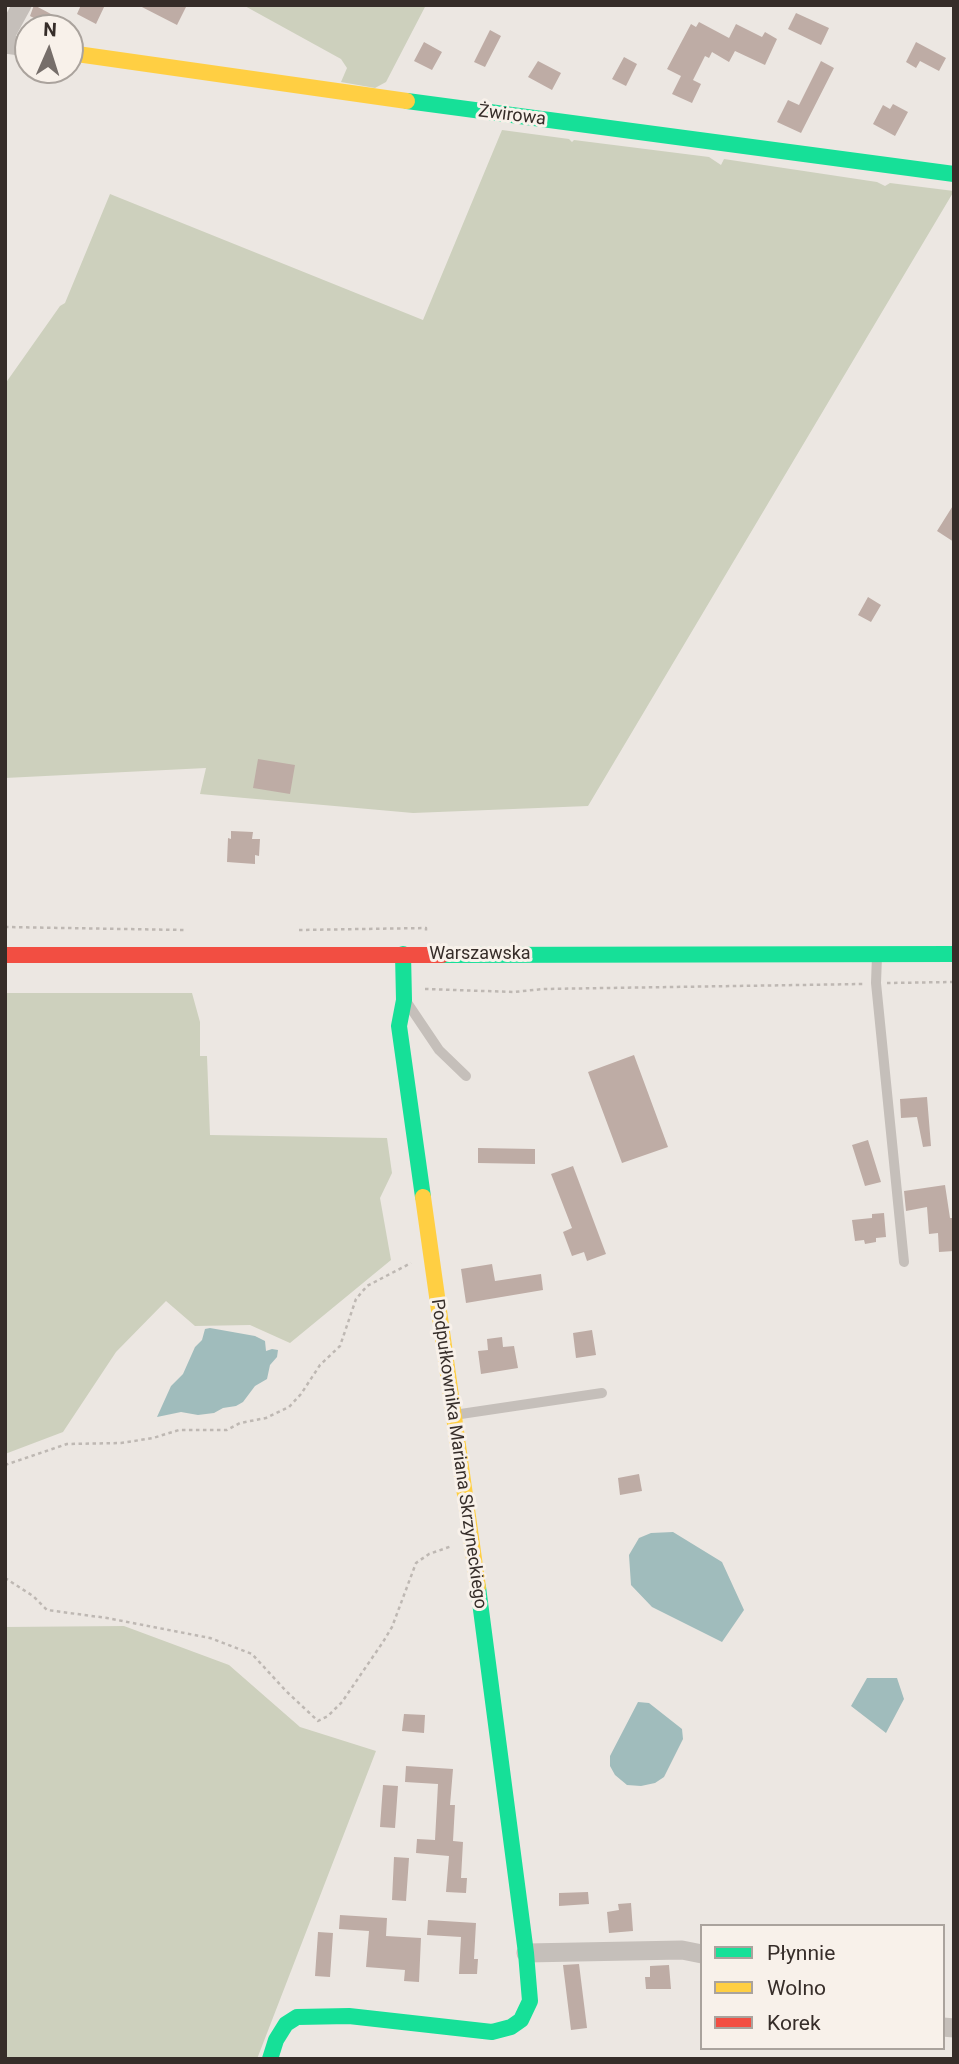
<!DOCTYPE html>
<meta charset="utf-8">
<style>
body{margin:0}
#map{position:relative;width:959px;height:2064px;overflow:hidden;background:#ece7e2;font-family:Roboto,sans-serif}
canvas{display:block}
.frame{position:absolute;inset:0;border:7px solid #362d29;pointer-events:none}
.legend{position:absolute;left:700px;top:1924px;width:245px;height:126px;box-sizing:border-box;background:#f8f1ea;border:2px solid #aaa39d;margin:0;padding:9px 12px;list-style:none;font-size:21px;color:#362d29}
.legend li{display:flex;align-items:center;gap:14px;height:35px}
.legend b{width:35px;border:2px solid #aaa39d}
.north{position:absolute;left:14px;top:14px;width:70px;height:70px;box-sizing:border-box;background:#f8f1ea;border:2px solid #aaa39d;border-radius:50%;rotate:3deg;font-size:19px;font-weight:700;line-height:28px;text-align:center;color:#362d29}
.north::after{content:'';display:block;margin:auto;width:24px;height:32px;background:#766e6a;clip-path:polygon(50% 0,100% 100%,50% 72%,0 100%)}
</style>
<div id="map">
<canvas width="959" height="2064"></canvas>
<div class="frame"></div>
<ul class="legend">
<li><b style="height:9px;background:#16e098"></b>Płynnie</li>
<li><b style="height:9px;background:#ffcf43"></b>Wolno</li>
<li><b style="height:9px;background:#f24e42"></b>Korek</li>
</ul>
<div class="north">N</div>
</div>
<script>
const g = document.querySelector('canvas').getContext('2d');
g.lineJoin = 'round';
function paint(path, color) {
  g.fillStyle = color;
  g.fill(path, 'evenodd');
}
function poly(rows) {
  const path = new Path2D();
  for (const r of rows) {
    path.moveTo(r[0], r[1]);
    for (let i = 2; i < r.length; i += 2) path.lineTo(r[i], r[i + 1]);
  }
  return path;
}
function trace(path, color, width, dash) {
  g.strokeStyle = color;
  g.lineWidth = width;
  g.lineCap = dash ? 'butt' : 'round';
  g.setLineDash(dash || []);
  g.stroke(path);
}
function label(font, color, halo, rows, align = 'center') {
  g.font = font + ' Roboto,sans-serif';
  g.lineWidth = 6;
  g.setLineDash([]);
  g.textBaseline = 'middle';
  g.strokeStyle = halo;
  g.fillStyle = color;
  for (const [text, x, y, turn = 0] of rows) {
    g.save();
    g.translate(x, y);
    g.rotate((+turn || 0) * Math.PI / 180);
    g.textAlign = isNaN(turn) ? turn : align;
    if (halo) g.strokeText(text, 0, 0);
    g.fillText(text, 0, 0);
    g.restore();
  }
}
paint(poly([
 [243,5,426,5,386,82,375,88,341,82,347,68,341,59],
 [502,130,569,139,572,142,574,140,709,157,721,165,724,159,877,182,885,186,890,183,954,191,588,806,413,813,200,794,206,768,5,778,5,384,60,306,65,303,110,194,423,320],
 [5,993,192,993,200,1022,200,1056,207,1056,210,1135,387,1138,392,1173,380,1198,391,1260,290,1343,250,1325,195,1326,166,1301,116,1352,63,1432,5,1454],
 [124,1626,229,1665,300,1727,376,1751,257,2059,5,2059,5,1627]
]), '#cdd0bd');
paint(poly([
 [210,1328,255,1336,265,1341,266,1351,272,1349,278,1350,277,1357,270,1365,267,1379,255,1386,243,1402,236,1406,223,1408,214,1413,198,1415,181,1412,157,1417,171,1386,183,1374,195,1347,202,1340,205,1329],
 [673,1532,722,1562,744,1610,722,1642,652,1607,631,1585,629,1555,639,1538,651,1533],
 [867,1678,897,1678,904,1699,886,1733,851,1706],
 [638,1702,649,1703,682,1729,683,1739,664,1777,655,1783,641,1786,627,1785,615,1775,610,1766,610,1756]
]), '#a0bcbc');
paint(poly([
 [34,5,68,23,65,28,53,28,30,16],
 [81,5,105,5,96,24,77,14],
 [138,5,187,5,177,25],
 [796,13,829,28,821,45,788,29],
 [699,22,729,38,736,24,762,37,765,32,777,39,765,65,735,51,729,62,712,52,709,58,705,56,693,80,701,84,692,103,672,94,681,76,667,69,691,24,696,27],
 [490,30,501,36,485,67,474,62],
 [424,42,442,52,432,70,414,61],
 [916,42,946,58,939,71,920,61,916,68,906,62],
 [624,57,637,64,626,86,612,79],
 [538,61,561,73,552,90,528,77],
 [821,61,834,68,801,133,777,122,788,100,799,105],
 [893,104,908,112,895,136,873,124,883,105,890,109],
 [954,504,954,542,937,531],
 [868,597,881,605,871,622,858,615],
 [258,759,295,765,290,794,253,788],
 [231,831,253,832,252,839,260,839,259,856,255,855,255,864,227,862,228,838,231,839],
 [634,1055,668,1147,622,1163,588,1072],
 [927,1097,931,1146,923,1147,917,1117,901,1118,900,1099],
 [868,1140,881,1182,865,1186,852,1145],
 [478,1148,535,1149,535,1164,478,1163],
 [573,1166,606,1254,587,1261,584,1252,572,1256,563,1232,572,1228,551,1174],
 [945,1185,950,1218,954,1218,954,1251,939,1252,938,1233,929,1234,927,1207,906,1211,904,1191],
 [884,1213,886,1237,876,1238,876,1242,865,1244,864,1240,855,1241,852,1220,872,1218,872,1214],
 [492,1264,495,1281,541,1274,543,1290,466,1303,461,1269],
 [592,1330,596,1355,576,1358,573,1333],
 [502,1337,503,1347,514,1346,518,1368,481,1374,478,1351,488,1350,487,1339],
 [639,1474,642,1491,620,1495,618,1478],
 [404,1714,425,1715,424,1733,402,1731],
 [406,1766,453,1769,450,1805,455,1805,453,1841,463,1842,461,1878,467,1878,466,1893,446,1892,449,1856,416,1853,417,1839,435,1840,438,1784,405,1782],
 [383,1785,398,1786,395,1828,380,1827],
 [394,1857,409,1858,406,1901,392,1900],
 [588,1892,589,1904,559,1906,559,1893],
 [631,1903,633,1931,609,1933,607,1912,619,1910,618,1904],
 [340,1915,387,1918,386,1936,421,1938,419,1982,404,1981,405,1970,366,1967,369,1931,339,1929],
 [428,1920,476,1923,474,1959,478,1959,477,1974,459,1974,461,1937,427,1935],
 [318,1932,333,1933,330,1977,315,1976],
 [579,1964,587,2028,571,2030,563,1965],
 [669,1965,671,1989,646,1989,645,1977,650,1977,650,1966]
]), '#beaca5');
trace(poly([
 [5,927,184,930],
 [299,930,426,928,426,932],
 [887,983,954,982],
 [425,989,514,992,543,989,863,984],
 [5,1465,67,1444,121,1443,153,1438,179,1430,227,1430,240,1423,266,1418,289,1407,301,1394,320,1365,340,1346,356,1299,367,1286,411,1263],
 [5,1578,33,1596,47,1610,107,1618,210,1638,252,1654,286,1691,318,1721,328,1716,342,1702,383,1642,392,1627,416,1563,429,1554,452,1546]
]), '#beb8b3', 2.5, [3.5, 3.5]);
trace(poly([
 [877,956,876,983,904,1262],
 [408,1004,439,1050,466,1076],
 [454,1415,602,1393]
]), '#c5bfba', 10);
trace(poly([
 [5,36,22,5],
 [5,44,28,47],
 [526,1953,682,1950,702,1954],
 [943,2027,954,2028]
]), '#c5bfba', 19);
trace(poly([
 [407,101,954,174],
 [403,954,404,1000,399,1026,423,1197],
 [442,955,954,954],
 [270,2059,276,2040,286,2024,297,2017,349,2016,492,2032,511,2027,521,2020,530,2001,526,1953,478,1587]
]), '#16e098', 16);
trace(poly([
 [70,53,407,101],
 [423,1197,478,1587]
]), '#ffcf43', 16);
trace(poly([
 [5,955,442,955]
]), '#f24e42', 16);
label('18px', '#362d29', '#f8f1ea', [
 ["Żwirowa",512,116,7],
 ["Warszawska",480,954],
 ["Podpułkownika Mariana Skrzyneckiego",458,1454,82]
]);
</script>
